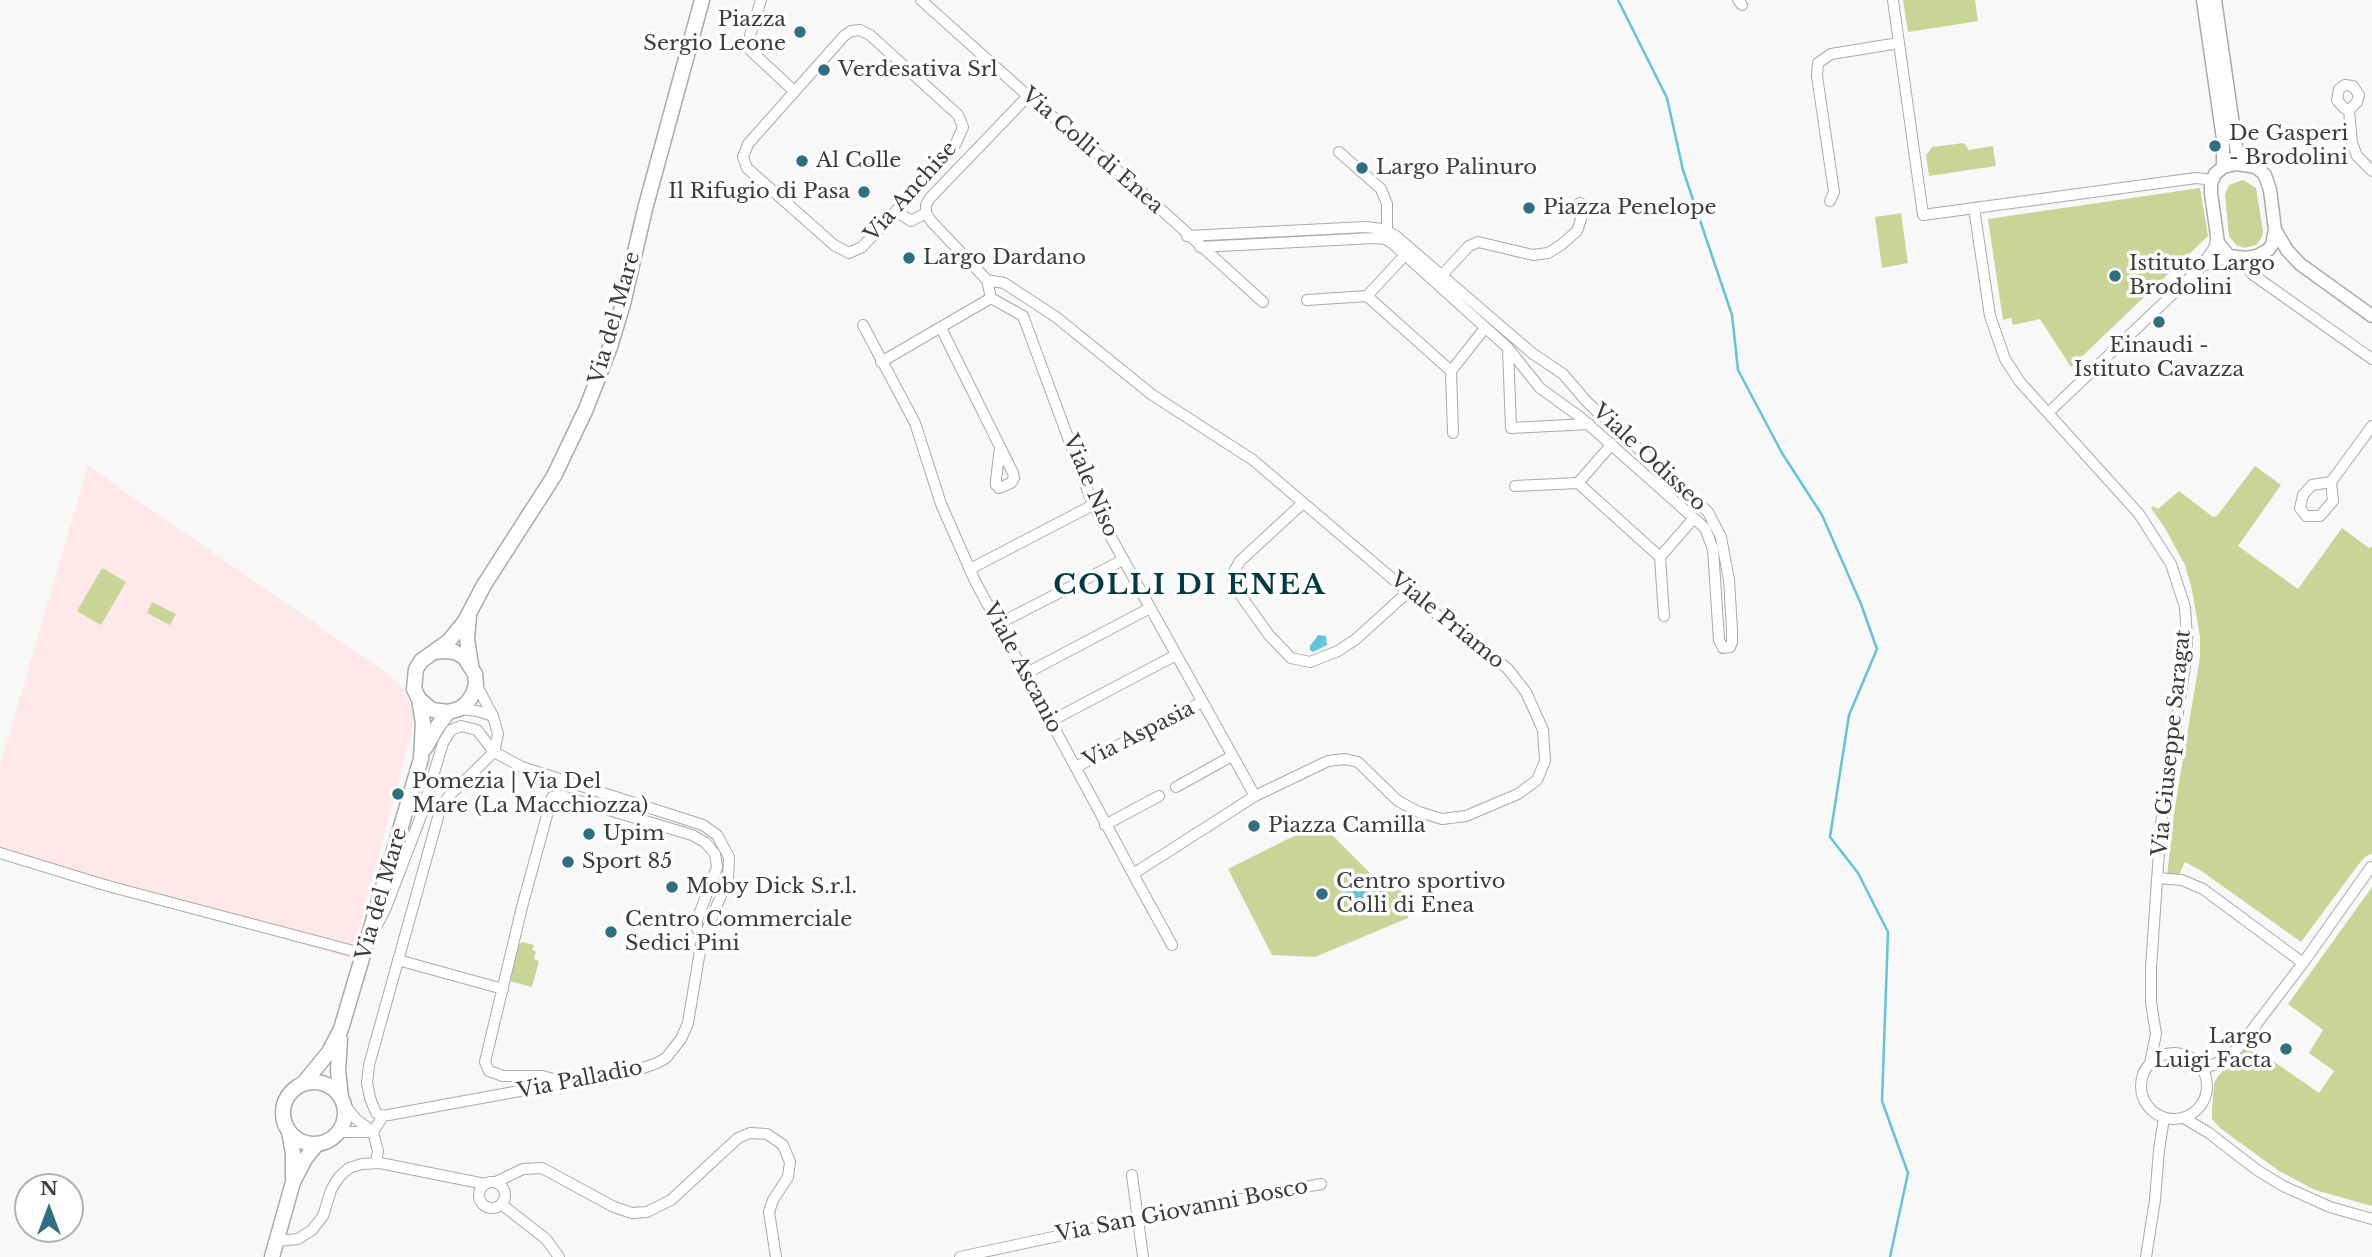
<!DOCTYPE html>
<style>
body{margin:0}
#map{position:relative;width:2372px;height:1257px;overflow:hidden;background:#f8f8f9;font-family:"Libre Baskerville",serif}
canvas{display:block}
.north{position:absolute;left:14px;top:1173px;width:70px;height:70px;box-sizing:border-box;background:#fff;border:2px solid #b1b1b1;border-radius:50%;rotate:0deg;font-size:19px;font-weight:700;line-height:28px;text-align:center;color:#3c3c3c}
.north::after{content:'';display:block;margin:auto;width:24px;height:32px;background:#2e6f82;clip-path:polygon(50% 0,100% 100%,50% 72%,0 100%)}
</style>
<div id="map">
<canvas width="2372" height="1257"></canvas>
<div class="north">N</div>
</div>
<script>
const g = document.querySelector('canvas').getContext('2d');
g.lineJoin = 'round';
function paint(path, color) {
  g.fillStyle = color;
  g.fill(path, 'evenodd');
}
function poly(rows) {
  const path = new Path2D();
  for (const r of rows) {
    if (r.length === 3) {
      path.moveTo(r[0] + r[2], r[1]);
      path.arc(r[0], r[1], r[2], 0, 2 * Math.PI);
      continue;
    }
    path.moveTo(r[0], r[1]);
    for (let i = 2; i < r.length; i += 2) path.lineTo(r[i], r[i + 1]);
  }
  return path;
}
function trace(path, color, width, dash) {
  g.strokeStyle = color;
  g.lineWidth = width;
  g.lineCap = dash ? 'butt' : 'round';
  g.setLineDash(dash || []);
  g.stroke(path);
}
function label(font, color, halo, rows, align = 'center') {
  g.font = font + ' "Libre Baskerville",serif';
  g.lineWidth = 7;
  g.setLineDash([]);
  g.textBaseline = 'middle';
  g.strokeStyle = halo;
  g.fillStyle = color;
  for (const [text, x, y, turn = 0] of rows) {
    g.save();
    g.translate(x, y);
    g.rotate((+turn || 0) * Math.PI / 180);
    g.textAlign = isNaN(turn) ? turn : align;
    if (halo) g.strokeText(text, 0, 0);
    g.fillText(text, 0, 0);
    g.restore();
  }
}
paint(poly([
 [88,466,388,674,404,689,415,718,351,959,0,854,0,766]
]), '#fee8ea');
paint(poly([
 [1903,0,1975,0,1978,21,1908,32],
 [1964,143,1969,150,1993,146,1996,166,1929,176,1926,155,1932,147],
 [2243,180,2256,188,2263,232,2262,237,2256,245,2244,248,2236,245,2229,236,2225,194,2229,185],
 [2200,188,2208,236,2071,367,2040,319,2013,325,2011,318,2003,320,1988,219],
 [1901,213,1908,263,1882,268,1875,217],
 [2255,466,2281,485,2238,546,2298,589,2342,528,2369,548,2372,546,2372,853,2365,857,2358,865,2301,942,2200,870,2185,862,2178,877,2167,876,2174,813,2200,657,2200,637,2192,590,2185,565,2165,528,2151,508,2153,506,2158,509,2179,491,2213,517,2217,516],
 [102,568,126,582,101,625,77,611],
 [152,602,176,614,170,625,147,613],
 [1319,830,1333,836,1372,875,1401,890,1407,898,1408,918,1315,957,1272,955,1228,869,1292,837],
 [2372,887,2372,1206,2315,1190,2279,1171,2220,1128,2212,1119,2212,1111,2214,1083,2218,1076,2250,1045,2319,1093,2334,1071,2309,1053,2323,1030,2288,1004],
 [523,942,534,945,532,950,536,952,534,959,539,961,532,987,509,981,519,944]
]), '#c8d596');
paint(poly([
 [1318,635,1326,636,1327,645,1313,652,1310,650,1310,646],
 [1351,883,1385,888,1383,905,1348,900,1345,891,1350,887]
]), '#62c4d8');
trace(poly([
 [1618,0,1667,98,1683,170,1732,315,1738,370,1782,453,1822,515,1861,604,1877,649,1849,715,1830,837,1858,873,1888,932,1882,1101,1908,1173,1890,1257]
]), '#62c4d8', 2.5);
const minor = poly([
 [761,0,750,36,750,50,794,91],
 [921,0,1028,96,1123,175,1263,302],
 [1738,0,1742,5],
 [1893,0,1923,215,2196,178,2206,179,2211,184],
 [860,30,870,35,958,115,963,127,956,143,896,211,862,247,849,253,834,245,747,168,743,157,748,144,844,36,851,31,860,30],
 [2349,110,2357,102,2359,95,2353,86,2345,85,2339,89,2337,100,2344,108,2349,110,2352,143,2357,156,2372,171],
 [1339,152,1381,189,1387,204,1387,231],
 [1830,201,1834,192,1817,76,1818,63,1831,54,1899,43],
 [1974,208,1990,316,2005,359,2020,382,2139,514,2171,564,2185,607,2187,638,2186,659,2161,823,2151,968,2151,1002,2156,1034,2150,1063],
 [896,211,911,221,926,213],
 [1187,236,1366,227,1382,229,1396,236,1532,353,1563,374,1588,403,1708,512,1721,537,1729,580,1732,630,1732,642,1730,647,1723,648,1719,640,1713,549,1705,528,1580,417,1540,388,1508,348,1392,243,1385,239,1374,238,1200,247],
 [2240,258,2252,274,2372,359],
 [2201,267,2229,256],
 [1442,275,1469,246,1478,242,1533,255,1548,253,1561,245,1577,231,1581,219,1580,203],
 [987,280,931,221,926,213,926,205,930,198,1028,96],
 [987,280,991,298,1023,316],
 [1367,296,1451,371,1453,433],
 [1307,300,1367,296,1405,255],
 [1023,316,1093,505,1255,796],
 [863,325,915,423,941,504,975,581,1133,874,1255,796,1328,761,1345,759,1358,762,1398,801,1419,812,1442,819,1466,816,1518,794,1537,780,1545,761,1543,730,1526,692,1507,668,1408,592,1253,460,1151,394,1056,317,1004,283,987,280],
 [941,328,1013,473,1014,478,1011,483,999,488,996,485,996,480,1000,448],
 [1508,348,1511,428,1589,424],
 [881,362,991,298],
 [1451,371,1485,328],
 [2048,413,2200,268,2214,248,2216,239],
 [2331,482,2333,501,2320,516,2306,516,2300,508,2303,495,2312,485,2331,482],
 [2331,482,2372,426],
 [1578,483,1660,557],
 [1515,486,1578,483,1612,444],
 [1303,503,1240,561,1232,575,1236,589,1269,635,1291,658,1310,662,1338,651,1356,639,1408,592],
 [970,569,1093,505],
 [1664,616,1660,557,1694,518],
 [998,624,1123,560],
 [1025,674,1150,608],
 [460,709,477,711,493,716,476,684],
 [1051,721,1176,655],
 [1076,767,1202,702],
 [1176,787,1232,756],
 [1105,825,1159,796],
 [0,853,108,886,365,954],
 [1133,874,1172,945],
 [2157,878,2182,880,2203,889,2303,963],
 [398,960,503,989],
 [2174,1086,33],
 [2202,1070,2225,1059,2239,1047,2303,963,2371,867],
 [566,1082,542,1076,503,1076,489,1071,485,1062,522,907,552,797,559,795,692,835,706,843,715,854,717,867,697,920,697,929,703,936],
 [344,1104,356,1119,373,1132,378,1151,376,1162],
 [383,1116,376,1113,370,1098,367,1083,369,1065,440,810,449,796,494,752,498,734,493,716],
 [2184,1118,2209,1133,2257,1170,2283,1186,2330,1207,2372,1219],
 [338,1132,373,1132],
 [373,1132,383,1116,640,1069,657,1063,666,1058,681,1039,688,1023,701,945,728,878,729,857,717,835,703,825,522,767,494,752,477,730,461,726,451,730,443,743,421,816,385,910,377,925],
 [1132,1175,1143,1257],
 [492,1195,13],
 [496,1182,523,1169,542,1168,614,1207,632,1213,647,1212,671,1200,738,1138,750,1133,767,1134,783,1145,790,1162,788,1177,773,1200,769,1212,776,1257],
 [501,1204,546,1239,559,1257],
 [277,1241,298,1239,312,1230,323,1216,331,1190,339,1177,349,1168,362,1164,380,1163,485,1184],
 [960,1257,1137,1219,1321,1184],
 [2146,1257,2155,1200,2159,1150,2164,1118]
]);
const tertiary = poly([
 [2203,0,2223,139,2223,167],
 [2215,0,2237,152,2246,165],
 [2237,164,2256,167,2265,175,2270,190,2275,230,2272,245,2268,250,2257,256,2246,258,2229,256,2218,243,2211,193,2211,184,2215,174,2223,167,2237,164],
 [2275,230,2287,250,2300,264,2372,316]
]);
const secondary = poly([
 [469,616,467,639,471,665],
 [419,699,432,710,448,712,459,709,467,703,473,694,476,684,475,674,464,657,455,652,444,651,434,652],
 [425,748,437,727,448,712],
 [340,1039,338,1071,341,1097],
 [314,1113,31],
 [303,1084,329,1052,341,1029,421,759,423,723,419,699,414,689,416,669,421,661,449,641,465,621,484,585,554,476,586,409,610,347,623,304,645,209,702,0],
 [289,1132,293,1153,293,1177],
 [272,1257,293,1182,305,1159,317,1144]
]);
trace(minor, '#a9aaab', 12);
trace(tertiary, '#a9aaab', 15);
trace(secondary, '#a9aaab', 17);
trace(minor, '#fff', 10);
trace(tertiary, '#fff', 12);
trace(secondary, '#fff', 14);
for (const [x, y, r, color] of [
 [800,32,7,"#2e6f82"],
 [824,70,7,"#2e6f82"],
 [2215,146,7,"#2e6f82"],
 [802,161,7,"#2e6f82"],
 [1362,168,7,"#2e6f82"],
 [864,192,7,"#2e6f82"],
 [1529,208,7,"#2e6f82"],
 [909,258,7,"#2e6f82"],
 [2115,276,7,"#2e6f82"],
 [2159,322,7,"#2e6f82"],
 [398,794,7,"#2e6f82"],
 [1254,826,7,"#2e6f82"],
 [589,834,7,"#2e6f82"],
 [568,862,7,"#2e6f82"],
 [672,887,7,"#2e6f82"],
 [1322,894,7,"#2e6f82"],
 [611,932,7,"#2e6f82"],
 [2286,1049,7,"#2e6f82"]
]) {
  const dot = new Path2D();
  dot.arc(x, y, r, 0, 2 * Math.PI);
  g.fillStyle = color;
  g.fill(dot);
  trace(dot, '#fff', 2.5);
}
label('21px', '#3c3c3c', '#fff', [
 ["Piazza",786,20,"right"],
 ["Sergio Leone",786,44,"right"],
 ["Verdesativa Srl",838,70],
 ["De Gasperi",2229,134],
 ["- Brodolini",2229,158],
 ["Al Colle",816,161],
 ["Largo Palinuro",1376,168],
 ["Il Rifugio di Pasa",850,192,"right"],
 ["Piazza Penelope",1543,208],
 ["Largo Dardano",923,258],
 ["Istituto Largo",2129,264],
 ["Brodolini",2129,288],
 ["Einaudi -",2159,346,"center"],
 ["Istituto Cavazza",2159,370,"center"],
 ["Pomezia | Via Del",412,782],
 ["Mare (La Macchiozza)",412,806],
 ["Piazza Camilla",1268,826],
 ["Upim",603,834],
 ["Sport 85",582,862],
 ["Centro sportivo",1336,882],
 ["Colli di Enea",1336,906],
 ["Moby Dick S.r.l.",686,887],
 ["Centro Commerciale",625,920],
 ["Sedici Pini",625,944],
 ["Largo",2272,1037,"right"],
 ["Luigi Facta",2272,1061,"right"]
], 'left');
label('21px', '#3c3c3c', '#fff', [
 ["Via Colli di Enea",1092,151,41],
 ["Via Anchise",911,192,-48],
 ["Via del Mare",615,318,-74],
 ["Viale Odisseo",1649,458,43],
 ["Viale Niso",1090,486,67],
 ["Viale Priamo",1447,621,39],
 ["Viale Ascanio",1022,668,62],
 ["Via Aspasia",1139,735,-27],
 ["Via Giuseppe Saragat",2172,743,-84],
 ["Via del Mare",382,894,-74],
 ["Via Palladio",580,1080,-11],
 ["Via San Giovanni Bosco",1182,1211,-11]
]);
g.letterSpacing = '2px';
label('bold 28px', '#003a48', '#fff', [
 ["COLLI DI ENEA",1190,586]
]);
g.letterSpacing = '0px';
</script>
